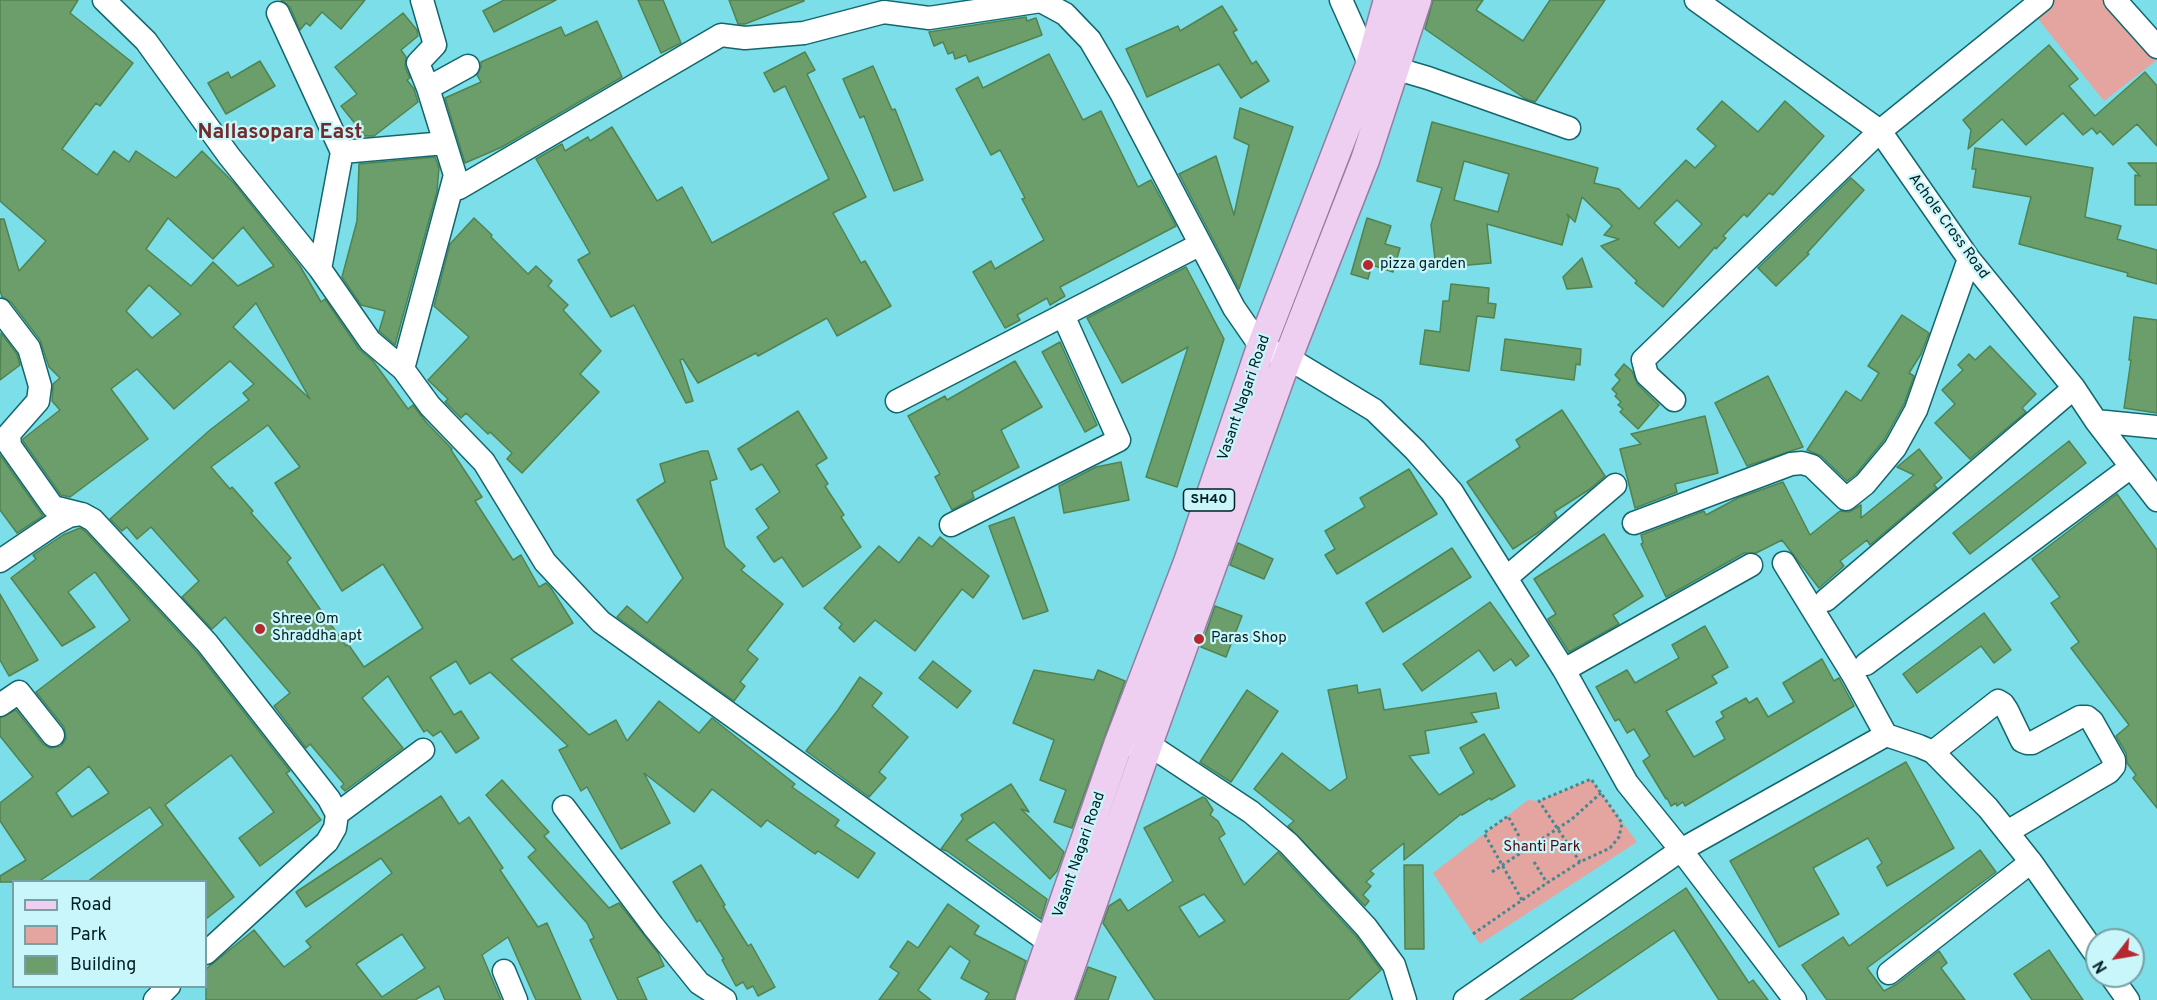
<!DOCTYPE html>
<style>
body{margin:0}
#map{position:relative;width:2157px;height:1000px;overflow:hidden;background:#7bdee8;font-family:Overpass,sans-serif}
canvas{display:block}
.legend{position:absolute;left:12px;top:880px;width:195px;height:108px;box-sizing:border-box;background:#c8f6fb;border:2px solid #78a0a5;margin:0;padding:8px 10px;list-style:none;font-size:18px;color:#002023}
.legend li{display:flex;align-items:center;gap:12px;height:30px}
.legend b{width:30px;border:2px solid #78a0a5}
.north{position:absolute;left:2085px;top:928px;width:60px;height:60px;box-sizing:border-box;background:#c8f6fb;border:2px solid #78a0a5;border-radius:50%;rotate:239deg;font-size:16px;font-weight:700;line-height:24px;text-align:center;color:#002023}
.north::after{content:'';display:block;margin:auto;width:21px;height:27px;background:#b7272e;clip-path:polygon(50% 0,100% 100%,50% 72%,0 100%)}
</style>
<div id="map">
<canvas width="2157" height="1000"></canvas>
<ul class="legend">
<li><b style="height:8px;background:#eecff1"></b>Road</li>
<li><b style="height:16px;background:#e4a5a0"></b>Park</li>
<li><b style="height:16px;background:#6b9e6a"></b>Building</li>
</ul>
<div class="north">N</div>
</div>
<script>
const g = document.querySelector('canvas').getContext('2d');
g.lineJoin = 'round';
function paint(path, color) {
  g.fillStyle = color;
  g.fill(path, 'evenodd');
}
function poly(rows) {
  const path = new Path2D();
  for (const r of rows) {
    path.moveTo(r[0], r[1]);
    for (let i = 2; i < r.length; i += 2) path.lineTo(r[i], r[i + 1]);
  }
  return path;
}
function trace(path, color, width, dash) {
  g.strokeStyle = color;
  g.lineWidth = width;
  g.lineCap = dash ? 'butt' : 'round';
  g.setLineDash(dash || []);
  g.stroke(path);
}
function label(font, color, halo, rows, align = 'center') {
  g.font = font + ' Overpass,sans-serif';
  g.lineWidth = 4.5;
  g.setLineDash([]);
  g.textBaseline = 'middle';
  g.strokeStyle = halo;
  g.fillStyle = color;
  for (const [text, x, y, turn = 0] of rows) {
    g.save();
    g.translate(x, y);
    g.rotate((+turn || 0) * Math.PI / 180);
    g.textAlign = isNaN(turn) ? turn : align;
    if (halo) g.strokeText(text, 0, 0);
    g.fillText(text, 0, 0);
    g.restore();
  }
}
paint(poly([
 [2052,0,2108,0,2157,53,2157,60,2104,101,2034,14],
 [1591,779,1637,842,1480,944,1433,873,1528,800,1539,801]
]), '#e4a5a0');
const building = poly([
 [0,0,78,0,70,13,133,63,100,106,96,103,62,149,97,175,114,151,129,162,136,151,176,178,202,151,234,183,300,266,321,302,325,299,359,349,373,361,408,409,413,405,426,422,452,449,451,450,482,497,475,501,513,560,521,555,539,587,546,583,551,588,573,623,511,659,589,735,616,720,627,741,659,701,699,733,712,718,795,784,792,787,839,820,835,826,875,853,858,878,818,851,815,854,767,820,761,827,712,789,694,812,644,773,670,823,621,849,587,787,581,791,559,750,568,746,490,672,470,684,456,661,430,677,454,715,461,711,479,738,456,753,441,731,433,736,427,730,424,732,388,676,362,698,403,748,345,791,341,787,344,784,310,744,306,748,274,706,290,693,225,617,212,629,182,597,199,581,151,527,137,539,127,527,122,531,110,519,210,430,249,400,243,393,254,384,230,361,174,409,137,369,111,389,148,439,70,497,61,495,23,441,23,439,60,410,52,401,53,384,60,378,49,367,40,340,11,302,2,297,0,290,0,219,4,219,19,271,46,241,0,201,0,0],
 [168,218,213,259,243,227,274,266,238,286,213,262,191,286,146,249,168,218],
 [149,285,181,314,152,338,126,311,149,285],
 [256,303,310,399,233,327,256,303],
 [268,425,300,467,275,483,342,591,383,564,423,628,364,667,348,644,346,646,287,562,291,558,251,513,253,511,232,487,230,489,211,467,268,425],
 [281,0,365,0,341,29,322,12,310,26,306,23,300,30,290,7,281,0],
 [504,0,556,0,494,32,483,11,504,0],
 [638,0,663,0,681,43,661,53,638,0],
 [729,0,804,0,804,1,745,24,738,24,729,0],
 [1433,0,1483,0,1476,10,1523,41,1550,0,1605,0,1535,102,1524,98,1425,29,1433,0],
 [1222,6,1237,30,1233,32,1252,64,1256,61,1269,81,1241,98,1219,64,1147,97,1126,49,1178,26,1180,31,1222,6],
 [403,13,417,30,418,36,401,50,406,57,405,67,410,78,407,80,414,89,418,102,374,136,365,136,341,106,357,94,335,67,403,13],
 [1026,17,1027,21,1036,18,1042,35,969,62,966,55,955,59,953,52,948,54,943,42,934,46,929,32,1026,17],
 [597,21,622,77,502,147,465,163,445,98,481,82,477,75,481,67,481,62,561,27,565,36,597,21],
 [2049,45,2078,79,2069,86,2095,116,2145,72,2157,86,2157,146,2137,124,2113,145,2100,131,2097,134,2092,128,2083,135,2063,113,2026,145,2002,119,1968,149,1971,130,1963,120,2049,45],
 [805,52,815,70,807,74,866,197,833,213,861,263,865,261,891,306,837,336,827,318,758,356,756,353,698,383,683,359,680,360,693,401,686,403,634,305,611,317,578,260,590,253,536,159,562,144,565,151,588,137,590,141,612,127,657,201,682,187,712,243,829,179,785,86,774,92,764,73,805,52],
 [1049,54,1083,120,1101,111,1138,187,1151,180,1176,226,1060,287,1065,296,1050,305,1047,298,1017,315,1020,320,1005,328,973,272,991,261,995,269,1044,240,1022,199,1025,198,1000,150,991,155,956,89,978,77,983,88,1049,54],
 [260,61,275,86,226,114,208,83,228,72,231,78,260,61],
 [873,66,892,110,895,109,923,180,894,191,864,116,860,118,843,79,873,66],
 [1722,101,1758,132,1785,101,1824,136,1773,195,1769,193,1747,217,1744,214,1723,236,1726,238,1716,249,1715,247,1663,307,1635,283,1637,281,1601,246,1619,239,1604,235,1612,226,1582,197,1575,222,1567,214,1569,219,1562,245,1487,224,1491,263,1436,268,1431,225,1442,188,1417,181,1432,122,1598,168,1594,183,1619,189,1639,209,1686,160,1695,168,1716,146,1697,129,1722,101],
 [1464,161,1509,174,1498,212,1454,200,1464,161],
 [1677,200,1702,224,1679,248,1654,223,1677,200],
 [1240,108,1293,127,1239,289,1179,174,1216,156,1234,215,1249,145,1234,138,1240,108],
 [1975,148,2093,168,2085,217,2121,226,2117,239,2157,250,2157,284,2127,276,2128,273,2019,244,2031,197,1973,187,1976,169,1972,169,1975,148],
 [435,157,439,168,437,191,395,345,379,331,385,311,361,305,342,277,357,221,359,164,435,157],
 [2128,163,2157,163,2157,205,2135,205,2135,175,2140,176,2128,163],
 [1851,178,1864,190,1807,253,1809,254,1776,286,1758,268,1851,178],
 [474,218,492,235,491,237,528,274,536,266,552,281,548,286,568,305,563,310,601,351,580,374,599,392,522,473,507,459,512,453,490,432,488,434,466,413,461,418,445,402,448,399,428,380,469,337,434,306,450,244,474,218],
 [1367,218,1391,226,1385,244,1400,248,1393,272,1372,265,1368,279,1351,274,1367,218],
 [1582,258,1592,287,1567,289,1563,277,1582,258],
 [1186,267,1224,339,1177,487,1146,477,1188,347,1122,383,1087,318,1186,267],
 [1451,284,1489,288,1488,303,1496,304,1494,318,1477,316,1469,371,1420,364,1425,330,1440,332,1443,301,1449,301,1451,284],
 [1902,315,1929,333,1921,354,1909,373,1914,376,1904,404,1884,440,1856,474,1847,481,1821,456,1807,450,1846,391,1861,401,1879,373,1868,366,1902,315],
 [2134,317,2157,320,2157,413,2124,408,2131,360,2129,360,2134,317],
 [1,333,17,354,20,365,0,380,1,333],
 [1505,339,1581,349,1580,365,1576,364,1574,380,1501,370,1505,339],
 [1060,342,1097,425,1085,432,1042,352,1060,342],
 [1990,346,2036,394,2022,408,2026,412,1970,459,1935,423,1955,404,1942,390,1963,370,1958,365,1969,354,1975,360,1990,346],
 [1015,361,1042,407,1001,430,1019,467,972,492,974,498,952,510,935,477,940,474,908,416,945,396,947,400,1015,361],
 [1624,364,1632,371,1638,385,1659,405,1638,429,1620,412,1623,409,1618,405,1621,402,1615,396,1617,394,1612,389,1620,380,1615,375,1624,364],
 [1768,376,1803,447,1747,466,1715,403,1768,376],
 [1562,410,1605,476,1590,489,1554,512,1557,517,1539,532,1513,549,1467,482,1520,447,1516,440,1562,410],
 [798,411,827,458,816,465,828,484,825,486,844,515,841,517,861,547,803,587,782,557,774,562,757,537,769,528,756,509,780,492,762,464,751,470,738,449,798,411],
 [1705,416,1718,473,1675,484,1677,492,1635,508,1620,449,1641,444,1631,434,1705,416],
 [2069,441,2086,463,1970,554,1953,533,2069,441],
 [1919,449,1942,478,1934,485,1937,488,1870,545,1867,540,1840,561,1844,566,1819,588,1782,540,1756,553,1744,553,1666,597,1641,544,1643,543,1641,535,1704,511,1706,515,1738,498,1783,482,1810,535,1840,511,1849,512,1861,505,1861,518,1914,475,1897,467,1919,449],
 [702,451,708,451,717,479,710,481,725,547,745,566,741,570,783,604,747,650,758,659,740,682,745,686,734,701,617,617,627,606,647,623,683,578,637,500,665,482,660,464,702,451],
 [0,455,43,516,17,533,0,510,0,455],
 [1121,462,1129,500,1064,513,1059,486,1096,467,1121,462],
 [1409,469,1437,514,1337,574,1325,555,1335,549,1325,531,1365,507,1360,498,1409,469],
 [2117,494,2157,550,2157,808,2133,778,2136,775,2127,763,2126,753,2116,736,2129,725,2071,648,2079,642,2051,603,2060,597,2032,559,2117,494],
 [1014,517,1048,611,1023,619,989,526,1014,517],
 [80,528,85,531,197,652,290,771,286,773,321,820,260,866,239,838,274,812,231,755,165,805,234,897,206,919,206,882,87,882,163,825,150,807,38,882,0,882,0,876,26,860,0,821,0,803,33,777,0,736,0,718,16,710,43,744,49,748,61,746,66,739,64,727,36,692,130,620,95,572,68,592,95,627,62,646,11,578,36,559,33,555,63,535,80,528],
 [89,766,109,793,72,817,56,793,89,766],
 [1604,534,1643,596,1613,615,1619,624,1569,652,1548,619,1556,614,1534,579,1604,534],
 [919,537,932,547,940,537,989,576,973,598,962,589,915,651,875,620,854,642,839,628,842,624,824,608,879,546,899,563,919,537],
 [1238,543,1273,559,1264,579,1230,565,1238,543],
 [1452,548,1471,577,1383,632,1366,603,1452,548],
 [0,594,38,660,9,676,0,660,0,594],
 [1490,602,1529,656,1516,666,1511,659,1494,671,1479,650,1422,691,1403,664,1490,602],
 [1215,606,1242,616,1226,657,1201,647,1215,606],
 [1984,613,2011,650,1994,663,1981,646,1917,693,1903,674,1984,613],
 [1705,626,1728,667,1712,676,1717,683,1666,711,1694,757,1725,739,1716,722,1724,717,1721,712,1746,698,1749,703,1757,698,1768,717,1794,702,1783,683,1822,659,1834,681,1839,678,1854,706,1685,806,1683,802,1677,806,1676,803,1671,806,1667,798,1666,799,1643,761,1650,756,1634,729,1627,733,1619,719,1615,721,1596,687,1627,670,1635,683,1679,658,1672,645,1705,626],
 [933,661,971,691,957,708,919,678,933,661],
 [1034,670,1094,680,1098,670,1125,681,1072,828,1054,822,1066,790,1040,780,1054,740,1013,723,1034,670],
 [860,677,882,693,872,706,908,737,879,772,886,778,869,797,806,751,838,710,860,677],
 [1357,685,1358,693,1380,689,1384,710,1496,693,1499,708,1471,713,1477,722,1425,731,1429,753,1409,756,1439,795,1474,773,1460,748,1484,734,1515,786,1491,800,1490,798,1462,815,1461,814,1404,860,1404,843,1370,871,1374,874,1366,882,1371,886,1363,895,1369,901,1365,906,1288,826,1294,821,1254,789,1282,753,1330,791,1347,778,1328,690,1357,685],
 [1247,690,1278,711,1231,782,1200,762,1247,690],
 [1906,762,1954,848,1887,886,1877,867,1882,863,1868,838,1813,868,1839,914,1779,947,1730,861,1906,762],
 [502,780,549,832,544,836,609,908,619,903,658,953,664,966,637,978,647,1000,618,1000,590,940,594,938,587,923,528,857,536,850,486,795,502,780],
 [1011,784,1029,812,1021,809,1064,852,1057,871,1050,879,994,822,966,840,1047,899,1041,919,947,851,941,849,963,819,961,815,1011,784],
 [441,796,459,824,469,817,503,868,500,870,538,927,547,923,581,1000,536,1000,508,937,482,955,501,1000,445,1000,439,986,415,1000,206,1000,206,969,254,930,284,967,311,947,306,941,392,873,381,858,306,907,296,892,441,796],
 [402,934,425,968,382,997,356,964,402,934],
 [1203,797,1206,799,1213,810,1210,815,1218,821,1225,834,1219,838,1244,885,1278,852,1356,936,1381,970,1348,1000,1155,1000,1103,923,1109,906,1120,899,1128,911,1173,881,1144,828,1203,797],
 [1204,894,1225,921,1199,937,1179,907,1204,894],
 [1980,850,1996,872,1867,968,1884,991,1897,984,1939,951,1947,963,1941,968,1965,1000,1827,1000,1802,965,1843,937,1849,946,1980,850],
 [701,865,725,905,723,906,748,946,751,944,775,987,758,996,753,986,747,989,743,982,736,986,722,960,724,959,700,920,697,922,673,882,701,865],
 [1404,865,1423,865,1424,949,1405,949,1404,865],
 [1686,888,1749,983,1753,980,1768,1000,1719,1000,1674,930,1571,1000,1520,1000,1686,888],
 [948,904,979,926,974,934,1026,961,1014,1000,985,1000,989,993,961,978,970,961,950,946,918,990,931,1000,879,1000,899,973,890,967,908,941,918,948,948,904],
 [2049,950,2083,1000,2032,1000,2014,974,2049,950],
 [1088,967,1116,977,1108,1000,1076,1000,1088,967]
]);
paint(building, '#6b9e6a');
trace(building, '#518350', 1.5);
const minor = poly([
 [104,0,146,41,229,156,320,269,370,341,403,369,430,406,484,462,545,562,601,622,1050,943,1065,946],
 [422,0,435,45,418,63,428,88],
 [1341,0,1370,65],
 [1696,0,1880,131,1969,259,2074,388,2096,421,2157,500],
 [2115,0,2157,47],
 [278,13,342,152,320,269],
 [468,66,428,88,459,188,721,35,745,38,804,33,884,12,929,18,1041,1,1065,14,1090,40,1121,93,1234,308,1261,347,1288,358,1374,410,1415,450,1452,492,1506,578],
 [1394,68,1428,78,1569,128],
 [342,152,445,143],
 [0,310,29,348,40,386,38,401,9,434,10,446,53,507,81,514],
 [403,369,455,175],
 [1674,400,1647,375,1643,360,1880,131,2042,0],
 [897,401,1199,245],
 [2096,421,2157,427],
 [1615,485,1506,578,1564,670,1627,783,1681,850,1795,1000],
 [1634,523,1791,464,1802,463,1812,466,1846,499,1865,484,1895,448,1916,410,1969,259],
 [951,525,1119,440,1063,315],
 [0,561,56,523,69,516,82,514,93,520,207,643,329,799,337,814,335,828,327,842,206,953],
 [1784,563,1853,675,1886,735],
 [1826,600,2074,388],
 [1866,664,2131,467],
 [1564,670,1751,565],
 [0,705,19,692,53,735],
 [1133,745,1148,744,1251,812,1289,844,1366,927,1394,965,1405,1000],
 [1933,752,1998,701,2003,704,2007,710,2022,741,2027,743,2032,743,2080,717,2087,717,2092,721,2114,760,2114,766,2109,772,2007,832],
 [564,807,653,926,699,983,725,1000],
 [337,814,423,750],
 [504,971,516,1000],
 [1889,973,2031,862],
 [2111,976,2128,1000],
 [155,1000,169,986],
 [1465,1000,1681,850,1886,735,1919,746,1933,752,1988,808,2031,862,2097,956]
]);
const major = poly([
 [1030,1000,1118,745,1188,562,1261,347,1370,65,1388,0],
 [1059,1000,1151,736,1281,375,1365,160,1417,0]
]);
trace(minor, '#12676f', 25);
trace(major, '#947da2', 31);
trace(poly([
 [1519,836,1508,816,1484,833,1522,900],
 [1534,862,1547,883],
 [1492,872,1572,819,1601,793],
 [1473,934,1547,883,1580,862,1610,848,1619,837,1622,823,1591,779,1539,801,1580,862]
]), '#448990', 3, [3, 3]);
trace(minor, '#fff', 22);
trace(major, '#eecff1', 28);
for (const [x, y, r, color] of [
 [1368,265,6,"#b7272e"],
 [260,629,6,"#b7272e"],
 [1199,639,6,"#b7272e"]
]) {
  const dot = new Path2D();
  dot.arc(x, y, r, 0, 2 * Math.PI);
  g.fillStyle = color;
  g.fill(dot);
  trace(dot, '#c8f6fb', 2);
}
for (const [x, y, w] of [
 [1209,500,51]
]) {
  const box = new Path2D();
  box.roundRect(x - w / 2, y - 11, w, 22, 4.5);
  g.fillStyle = '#c8f6fb';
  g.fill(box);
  trace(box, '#002023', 1.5);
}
label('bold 14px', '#002023', null, [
 ["SH40",1209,500]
]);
label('15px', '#002023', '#c8f6fb', [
 ["Achole Cross Road",1948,227,54],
 ["Vasant Nagari Road",1245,398,-71],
 ["Vasant Nagari Road",1080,855,-71]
]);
label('15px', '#002023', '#c8f6fb', [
 ["pizza garden",1380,265],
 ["Shree Om",272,620],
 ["Shraddha apt",272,637],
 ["Paras Shop",1211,639]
], 'left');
label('15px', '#520c10', '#c8f6fb', [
 ["Shanti Park",1542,848]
]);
label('bold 21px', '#722b2a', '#c8f6fb', [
 ["Nallasopara East",280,134]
]);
</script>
